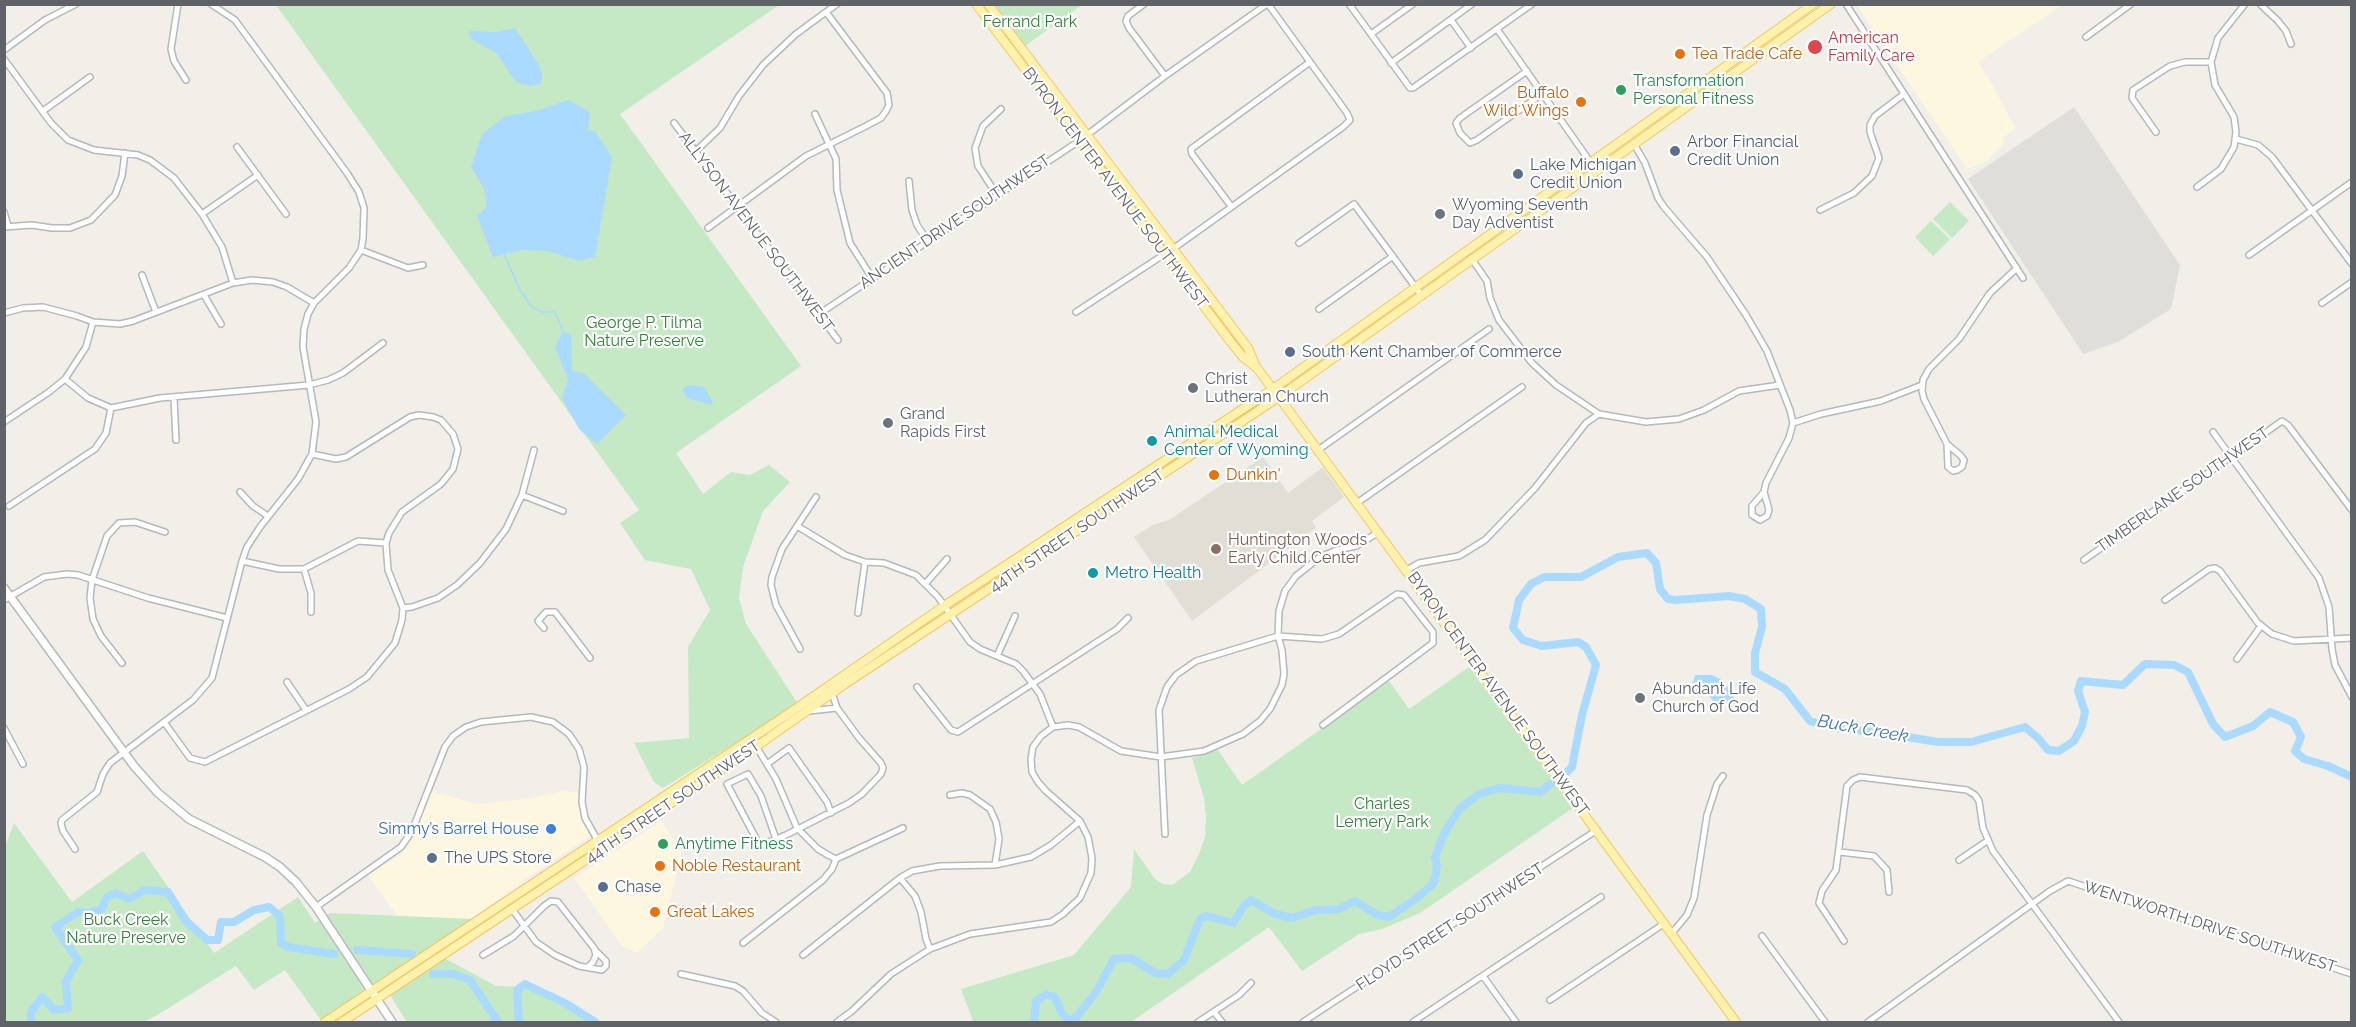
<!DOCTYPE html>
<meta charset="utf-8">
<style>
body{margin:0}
#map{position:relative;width:2356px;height:1027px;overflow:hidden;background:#f1efe8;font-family:Raleway,sans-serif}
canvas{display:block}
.frame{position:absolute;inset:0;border:6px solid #5f6368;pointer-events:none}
</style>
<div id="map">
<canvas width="2356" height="1027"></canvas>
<div class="frame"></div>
</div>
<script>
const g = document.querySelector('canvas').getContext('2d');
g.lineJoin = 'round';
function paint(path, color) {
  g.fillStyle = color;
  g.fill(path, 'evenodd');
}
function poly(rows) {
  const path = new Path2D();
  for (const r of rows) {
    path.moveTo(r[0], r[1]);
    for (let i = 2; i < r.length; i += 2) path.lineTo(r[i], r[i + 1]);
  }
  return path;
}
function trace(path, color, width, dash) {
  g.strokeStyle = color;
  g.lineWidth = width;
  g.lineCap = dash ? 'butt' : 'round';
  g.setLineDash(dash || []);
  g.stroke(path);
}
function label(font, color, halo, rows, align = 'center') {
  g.font = font + ' Raleway,sans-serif';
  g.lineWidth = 4.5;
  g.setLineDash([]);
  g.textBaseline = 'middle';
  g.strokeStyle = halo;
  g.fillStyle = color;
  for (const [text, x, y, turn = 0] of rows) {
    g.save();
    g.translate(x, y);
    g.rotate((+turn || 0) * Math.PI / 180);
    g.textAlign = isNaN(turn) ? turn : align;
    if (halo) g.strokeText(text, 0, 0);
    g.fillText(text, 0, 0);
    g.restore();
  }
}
paint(poly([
 [1857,5,2062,5,1978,62,1990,80,2015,128,2002,139,2004,142,1988,161,1967,169],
 [430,791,477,804,527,799,565,791,580,793,580,811,590,836,524,880,472,919,397,916,368,875,399,856,411,842],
 [661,821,682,852,663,928,637,953,622,946,574,878]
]), '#fef7e0');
paint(poly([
 [2074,107,2180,265,2171,309,2118,342,2083,354,1968,179]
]), '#e0deda');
paint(poly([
 [1263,457,1288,493,1323,467,1344,497,1312,521,1316,528,1192,621,1134,537,1153,525,1169,520]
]), '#e1ded6');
paint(poly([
 [276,5,779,5,620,114,801,366,676,453,703,494,731,472,750,475,769,465,790,482,763,511,743,567,739,598,746,624,798,704,663,788,654,782,634,743,689,738,688,647,710,610,691,569,645,560,620,523,639,510],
 [1082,5,1025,46,995,5,995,4],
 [1950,202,1969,221,1952,238,1933,219],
 [1931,221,1950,239,1933,256,1915,237],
 [1469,667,1573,808,1420,913,1382,929,1359,934,1302,971,1269,927,1131,1022,970,1022,973,1021,961,989,1074,955,1131,887,1134,849,1155,879,1163,884,1172,885,1190,872,1199,854,1205,837,1206,817,1204,798,1192,758,1218,750,1242,785,1389,681,1409,709],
 [14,823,72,902,143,851,214,953,298,897,315,923,330,913,472,919,321,1020,285,970,254,990,236,966,154,1017,143,1022,5,1022,4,850],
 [444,958,496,986,526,987,546,995,592,1022,407,1022,390,995]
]), '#c5e8c5');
paint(poly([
 [515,28,539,65,542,74,541,84,529,86,516,82,496,53,471,39,469,34,470,31,495,32],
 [568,100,590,112,588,130,595,131,612,157,595,257,579,261,548,251,522,250,493,257,477,216,487,206,484,188,471,167,482,134,506,116,536,111],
 [563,331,571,335,572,371,583,373,626,415,597,444,579,429,562,398,568,379,555,347],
 [689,385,704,387,713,402,711,405,687,398,682,389],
 [1695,675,1712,675,1722,680,1734,695,1733,702,1715,703,1709,696,1697,692,1692,685]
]), '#aadaff');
trace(poly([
 [504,254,520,290,532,307,542,312,555,312,563,331]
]), '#aadaff', 1.5);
trace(poly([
 [1566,773,1572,767,1582,715,1596,665,1586,647,1578,642,1542,646,1523,640,1513,628,1519,600,1531,584,1544,577,1581,577,1618,557,1647,553,1656,563,1660,589,1668,599,1676,600,1729,596,1745,599,1761,609,1762,627,1755,653,1755,672,1785,689,1810,721,1835,728,1883,733,1938,742,1971,742,2025,727,2038,738,2048,750,2059,751,2074,741,2082,726,2085,712,2078,691,2081,681,2123,685,2145,664,2174,665,2188,672,2213,724,2225,737,2253,726,2270,712,2293,722,2301,737,2295,751,2304,759,2328,766,2352,777],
 [357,950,412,954],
 [433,974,453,974,470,980,498,1022],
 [31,1022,31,1012,42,997,54,1010,68,1008,66,981,78,960,55,927,78,912,89,913,102,909,106,898,115,893,129,899,145,890,168,892,185,920,207,940,218,940,221,922,234,922,254,910,269,907,280,916,281,943,288,947,334,954],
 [519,1022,517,990,525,984,565,1003,595,1022],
 [1034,1022,1036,1001,1046,995,1055,997,1061,1012,1067,1018,1074,1020,1096,992,1114,959,1131,958,1155,973,1168,974,1184,960,1200,919,1207,916,1233,923,1244,906,1251,900,1275,914,1292,918,1316,910,1339,909,1355,901,1377,915,1389,917,1417,898,1434,883,1437,866,1435,857,1443,836,1459,809,1479,794,1500,788,1540,792,1552,783]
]), '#aadaff', 8);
const street = poly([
 [178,4,171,49,174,61,186,80],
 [1144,4,1128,16,1126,21,1129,28,1165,76],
 [1349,4,1405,81,1410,88,1413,88,1532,4],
 [1846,4,2023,278],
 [2260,4,2278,21,2286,31,2291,44],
 [1451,20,1471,48],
 [1497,29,1591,163],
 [1371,34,1413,4],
 [2086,37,2131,4],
 [4,50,45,20,76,4],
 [4,59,51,123,68,140,94,150,138,155,150,160,174,178,202,214,222,247,233,283],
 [1391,63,1472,4],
 [1527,71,1460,118,1456,123,1460,133,1470,143,1477,140,1542,94],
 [43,111,90,77],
 [815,114,836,159,837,190,850,243,872,278],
 [674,123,838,340],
 [2156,132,2132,98,2133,90,2170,66,2185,62,2211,62],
 [2236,139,2258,145,2272,157,2352,264],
 [1634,144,1645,163,1658,198,1664,207,1707,257,1746,315,1767,351,1790,410,1793,423,1789,438,1766,483,1764,492,1752,506,1752,515,1760,520,1767,516,1769,510,1764,492],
 [237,147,286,214],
 [696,151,720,128,739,96,763,65,796,34,837,4],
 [909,181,912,210,917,225,927,240],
 [2197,187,2221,169,2234,147,2236,132,2234,117,2215,85,2211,62,2218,38,2245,4],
 [997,195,978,166,975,148,983,126,1001,109],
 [1231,206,1192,154,1191,149,1310,62],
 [1820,210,1854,193,1872,176,1879,158,1870,132,1870,125,1875,116,1904,94],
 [4,212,8,226],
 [202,214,258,175],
 [4,227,32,225,52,228,70,228,91,220,115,195,122,176,125,153],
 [708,228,806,156,866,126,881,118,886,111,889,105,887,93,826,12],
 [1299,243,1354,204,1422,296],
 [361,250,408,268,423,265],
 [2249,255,2352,182],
 [1471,258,1487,281,1490,298,1499,320,1532,363,1556,385,1599,414,1646,422,1679,419,1704,410,1739,391,1780,385],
 [142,275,156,312],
 [204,295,221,324],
 [2322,303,2352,282],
 [1319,309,1393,256],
 [1076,312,1177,246,1343,127,1350,120,1347,113,1268,4],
 [4,313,23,308,43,307,77,316,93,322,120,324,133,321,233,283,252,280,273,282,287,287,314,303],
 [819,314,1079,141,1165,76,1267,4],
 [65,379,88,398,111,408,160,398,309,385,328,380,343,373,383,343],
 [174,398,176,440],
 [4,422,49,392,65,379,86,347,93,322],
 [1793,423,1821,414,1881,401,1922,385],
 [2213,432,2319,578,2329,607,2332,649,2335,665,2352,697],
 [1947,444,1948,467,1953,471,1957,470,1962,467,1964,460,1960,455,1947,444,1924,399,1922,391,1923,380,1929,369,1959,339,1990,293,2017,268],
 [1318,450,1489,329],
 [240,492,253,506,268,516],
 [522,495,563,511],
 [1357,503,1522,387],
 [9,506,95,449,106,433,111,408],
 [797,526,845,555,865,562,884,563,916,575,938,597,970,642,980,649,1016,664,1023,671,1040,694,1053,727],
 [2084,560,2282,421,2288,425,2352,510],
 [242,561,279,569,304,569,358,541,386,543],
 [304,569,311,593,311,612],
 [1407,570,1419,563,1459,556,1485,540,1535,488,1586,423,1599,414],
 [926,583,947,559],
 [4,600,44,577,67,574,78,575,148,598,227,618],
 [2165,600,2209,569,2215,568,2220,571,2258,623,2272,634,2294,641,2352,638],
 [403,608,412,607,438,598,457,585,480,563,506,529,522,495,534,450],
 [858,613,865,562],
 [544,628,538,621,546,612,555,612,590,658],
 [800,649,776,605,771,585,772,577,782,549,816,497],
 [997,656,1015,616],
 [2237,659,2261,626],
 [122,663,101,636,93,619,90,598,92,580,107,536,119,523,135,522,165,532],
 [287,682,306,710],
 [917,687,951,730,958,732,1117,629,1128,618],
 [809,711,837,708],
 [164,722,190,758,205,762,349,689,367,677,395,643,402,620,403,608,388,570,386,543,389,533,402,512,441,484,453,469,458,449,453,434,441,420,433,417,419,415,410,417,346,457,336,459,312,454],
 [4,728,23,764],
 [751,738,776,779,797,828,818,849,828,855,836,859,903,828],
 [767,764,789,748,827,802,831,813],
 [950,795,962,793,970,795,990,809,996,822,999,839,995,865],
 [1165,834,1159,710,1167,687,1176,675,1196,661,1278,636,1322,639,1339,634,1397,594,1404,595,1433,632,1433,643,1323,725],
 [776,839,761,796,748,774,727,784,760,846,776,839,786,835,849,803,862,794,881,774,883,768,881,763,859,738,837,708,832,693],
 [75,849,63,831,61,823,62,820,97,792,103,774,110,763,193,700,212,678,242,561,247,547,260,527,298,479,312,454,316,422,303,347,304,329,308,314,314,303,349,268,361,250,363,239,364,208,359,192,347,173,235,20,211,4],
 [1840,852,1874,856,1887,870,1889,892],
 [1959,860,1987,841],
 [900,878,915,896,921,912,926,939,930,949],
 [316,907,401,847,412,831,445,747,453,736,466,727,481,722,531,717,553,722,569,734,579,749,584,767,582,802,585,818,598,841],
 [512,909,536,942,555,955,579,966,602,970,606,966,606,961,595,950],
 [1672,933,1687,915,1694,898,1707,815,1717,784,1723,776],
 [1762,936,1825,1022],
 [1844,941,1819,903,1822,891,1836,870,1847,786,1853,780,1860,777,1967,790,1975,795,1979,801,1983,828,1993,851,2119,1022],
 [743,943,823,880,832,869,836,859],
 [483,955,514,936,544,906,551,901,558,902,594,948,596,955,593,962,588,967],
 [803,955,900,878,912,871,940,866,995,865,1031,857,1051,845,1080,821],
 [681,974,735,986,743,991,762,1013,776,1022],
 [1483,976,1516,1022],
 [1550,1000,1665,923],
 [1214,1012,1222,1022],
 [837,1022,852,1011,891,974,930,949,970,934,1051,922,1063,914,1080,898,1091,873,1092,858,1088,837,1080,821,1046,791,1038,782,1032,772,1031,759,1033,747,1041,736,1053,727,1068,725,1079,727,1121,751,1161,757,1204,751,1243,734,1260,721,1270,709,1282,685,1284,674,1282,650,1278,636,1279,611,1285,591,1296,576,1320,557,1337,550,1356,546,1379,532],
 [1198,1022,1239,995,1251,983],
 [1303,1022,1597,830],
 [1413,1022,1601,897],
 [1868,1022,2050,891,2068,881,2352,974]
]);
const secondary = poly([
 [4,588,134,766,158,793,189,819,265,857,280,867,296,882,316,907,392,1022]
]);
const primary = poly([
 [976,4,1230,341,1243,357,1257,368,1284,404,1736,1022],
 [988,4,1248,348,1256,367],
 [325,1022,788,714,944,606,1273,389,1813,4],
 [342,1022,757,746,845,684,1279,397,1831,4]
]);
trace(street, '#b5b8bc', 8);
trace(secondary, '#b6babf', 10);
trace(primary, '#f2c960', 10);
trace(street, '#fff', 5);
trace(secondary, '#fff', 7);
trace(primary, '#fff2af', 8);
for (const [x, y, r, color] of [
 [1815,47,8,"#e0444e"],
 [1680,54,6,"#e8710a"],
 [1621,90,6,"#2e9e5b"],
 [1581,102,6,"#e8710a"],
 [1675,151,6,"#5c6f8a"],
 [1518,174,6,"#5c6f8a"],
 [1440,214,6,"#6b7280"],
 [1290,352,6,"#5c6f8a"],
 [1193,388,6,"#6b7280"],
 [888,423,6,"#6b7280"],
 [1152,441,6,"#0f9aa8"],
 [1214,475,6,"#e8710a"],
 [1216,549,6,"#8d6e63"],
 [1093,573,6,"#0f9aa8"],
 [1640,698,6,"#6b7280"],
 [551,829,6,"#3f7fe0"],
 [663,844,6,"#2e9e5b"],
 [432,858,6,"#5c6f8a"],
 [660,866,6,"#e8710a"],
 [603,887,6,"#5c6f8a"],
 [655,912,6,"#e8710a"]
]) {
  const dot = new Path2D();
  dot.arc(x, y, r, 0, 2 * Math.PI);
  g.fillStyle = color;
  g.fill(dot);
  trace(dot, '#fff', 2);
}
label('16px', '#348238', '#fff', [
 ["Ferrand Park",1030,22],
 ["George P. Tilma",644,323],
 ["Nature Preserve",644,341],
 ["Charles",1382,804],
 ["Lemery Park",1382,822],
 ["Buck Creek",126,920],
 ["Nature Preserve",126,938]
]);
label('16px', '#be3a42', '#fff', [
 ["American",1828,38],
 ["Family Care",1828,56]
], 'left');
label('16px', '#c56008', '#fff', [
 ["Tea Trade Cafe",1692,54],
 ["Buffalo",1569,93,"right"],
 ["Wild Wings",1569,111,"right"],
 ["Dunkin'",1226,475],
 ["Noble Restaurant",672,866],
 ["Great Lakes",667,912]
], 'left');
label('16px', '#27864d', '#fff', [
 ["Transformation",1633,81],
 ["Personal Fitness",1633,99],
 ["Anytime Fitness",675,844]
], 'left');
label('16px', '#4e5e75', '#fff', [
 ["Arbor Financial",1687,142],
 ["Credit Union",1687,160],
 ["Lake Michigan",1530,165],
 ["Credit Union",1530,183],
 ["South Kent Chamber of Commerce",1302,352],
 ["The UPS Store",444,858],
 ["Chase",615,887]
], 'left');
label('16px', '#5f6368', '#fff', [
 ["BYRON CENTER AVENUE SOUTHWEST",1115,188,53],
 ["ANCIENT DRIVE SOUTHWEST",955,222,-34],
 ["ALLYSON AVENUE SOUTHWEST",756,232,53],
 ["TIMBERLANE SOUTHWEST",2183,490,-35],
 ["44TH STREET SOUTHWEST",1077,531,-34],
 ["BYRON CENTER AVENUE SOUTHWEST",1498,694,54],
 ["44TH STREET SOUTHWEST",673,802,-34],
 ["FLOYD STREET SOUTHWEST",1450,927,-33],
 ["WENTWORTH DRIVE SOUTHWEST",2210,927,18]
]);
label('16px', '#5b616d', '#fff', [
 ["Wyoming Seventh",1452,205],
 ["Day Adventist",1452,223],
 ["Christ",1205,379],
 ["Lutheran Church",1205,397],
 ["Grand",900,414],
 ["Rapids First",900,432],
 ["Abundant Life",1652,689],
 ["Church of God",1652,707]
], 'left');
label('16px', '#0d838f', '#fff', [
 ["Animal Medical",1164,432],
 ["Center of Wyoming",1164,450],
 ["Metro Health",1105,573]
], 'left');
label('16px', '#785e54', '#fff', [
 ["Huntington Woods",1228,540],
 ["Early Child Center",1228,558]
], 'left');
label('16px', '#366cbe', '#fff', [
 ["Simmy’s Barrel House",539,829]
], 'right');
label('italic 18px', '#4174aa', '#fff', [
 ["Buck Creek",1863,729,10]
]);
</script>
